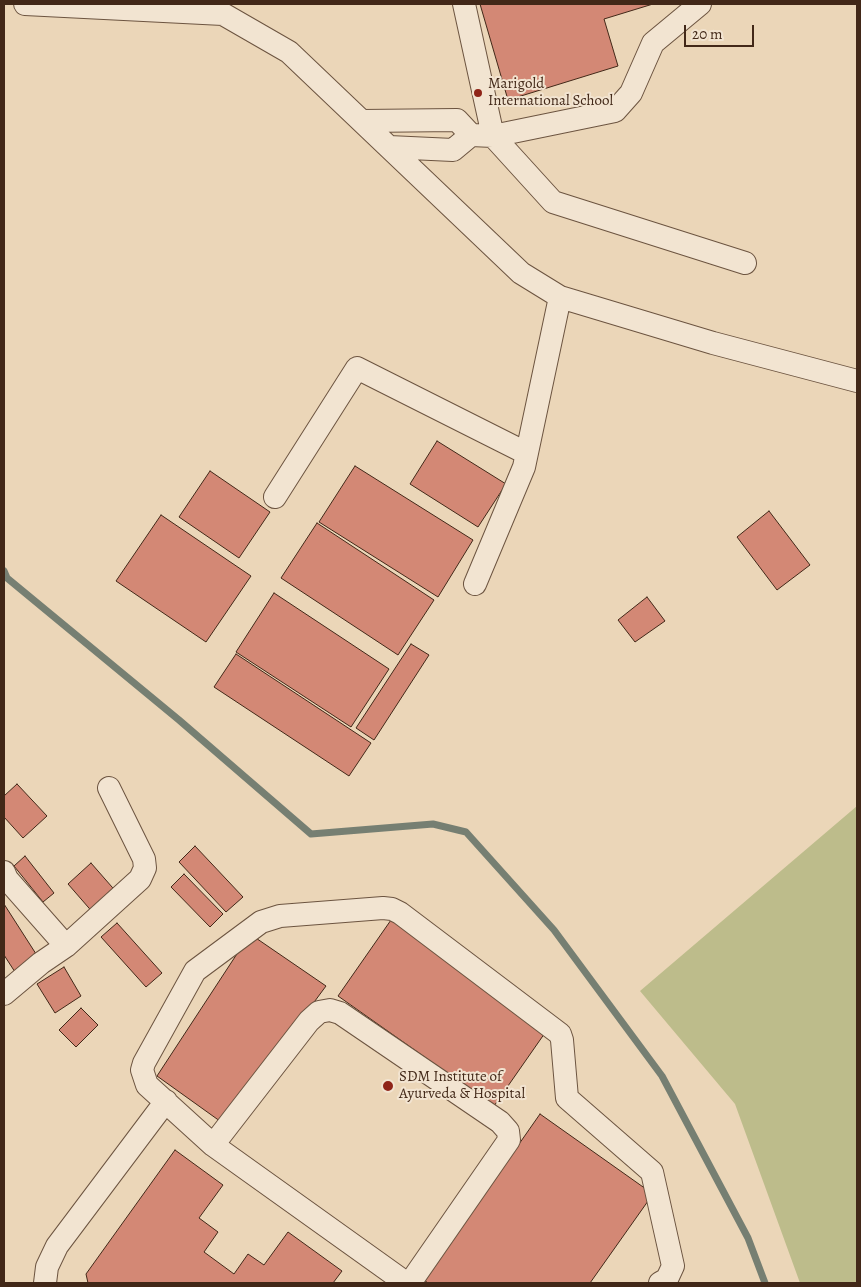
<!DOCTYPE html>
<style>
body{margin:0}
#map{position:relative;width:861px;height:1287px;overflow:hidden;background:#ebd6b8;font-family:Alegreya,serif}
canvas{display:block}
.frame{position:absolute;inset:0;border:5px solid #422818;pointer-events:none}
.scale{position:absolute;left:684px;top:25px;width:70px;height:22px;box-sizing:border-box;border:2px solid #422818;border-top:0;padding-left:6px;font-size:15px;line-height:18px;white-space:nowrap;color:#422818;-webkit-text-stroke:4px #f2e4d1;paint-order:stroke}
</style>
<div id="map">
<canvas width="861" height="1287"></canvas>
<div class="frame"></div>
<div class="scale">20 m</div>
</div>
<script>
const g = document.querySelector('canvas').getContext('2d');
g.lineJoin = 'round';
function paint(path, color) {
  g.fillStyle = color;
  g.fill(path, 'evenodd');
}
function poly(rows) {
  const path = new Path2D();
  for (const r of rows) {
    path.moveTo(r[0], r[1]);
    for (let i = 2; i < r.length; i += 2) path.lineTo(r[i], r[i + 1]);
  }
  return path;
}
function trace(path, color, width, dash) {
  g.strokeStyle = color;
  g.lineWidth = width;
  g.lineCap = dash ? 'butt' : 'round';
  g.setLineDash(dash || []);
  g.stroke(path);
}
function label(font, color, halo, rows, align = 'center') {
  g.font = font + ' Alegreya,serif';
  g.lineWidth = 4;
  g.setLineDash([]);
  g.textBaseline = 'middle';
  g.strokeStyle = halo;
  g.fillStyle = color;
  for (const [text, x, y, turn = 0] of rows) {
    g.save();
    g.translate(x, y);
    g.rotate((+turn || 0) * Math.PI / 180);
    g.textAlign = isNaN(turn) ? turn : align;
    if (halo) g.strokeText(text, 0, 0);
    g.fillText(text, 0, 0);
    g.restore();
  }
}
paint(poly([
 [857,806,857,1283,800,1283,735,1104,640,991]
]), '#bdbc8b');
trace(poly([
 [4,571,7,578,179,720,311,834,433,824,466,832,554,930,662,1076,748,1238,765,1283]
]), '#767f72', 7);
const building = poly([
 [480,4,653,4,604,19,618,66,508,100,480,4],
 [437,441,506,484,478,527,410,484,437,441],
 [355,466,473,540,438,597,319,522,355,466],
 [210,471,270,512,239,558,179,517,210,471],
 [769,511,810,565,777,590,737,537,769,511],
 [161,515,251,576,206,642,116,581,161,515],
 [317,523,434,600,398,655,281,578,317,523],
 [274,593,389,669,351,727,236,652,274,593],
 [647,597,665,621,635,642,618,620,647,597],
 [411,644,429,655,374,740,356,728,411,644],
 [236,654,371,743,349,776,214,687,236,654],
 [17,784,47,816,23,838,4,817,4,796,17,784],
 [195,846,243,897,226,912,179,862,195,846],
 [25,856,54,893,43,902,14,866,25,856],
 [91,863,119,895,95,915,68,884,91,863],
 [184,874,223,914,210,927,171,887,184,874],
 [4,904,38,957,15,972,4,955,4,904],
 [391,920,547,1030,494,1106,338,996,391,920],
 [117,923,162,973,146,987,101,937,117,923],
 [250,934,326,986,224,1124,157,1076,250,934],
 [64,967,81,996,55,1013,37,984,64,967],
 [81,1008,98,1025,76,1047,59,1030,81,1008],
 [540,1114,653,1194,590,1283,428,1283,424,1280,540,1114],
 [175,1150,223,1185,199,1218,218,1232,204,1252,234,1274,248,1254,264,1265,288,1232,342,1271,333,1283,88,1283,86,1274,175,1150]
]);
paint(building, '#d38875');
trace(building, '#422818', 1);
const minor = poly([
 [25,4,223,14,289,52,521,273,560,297,713,343,857,381],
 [464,4,493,136,553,202,745,263],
 [362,121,457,120,471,135,493,136,615,111,631,93,653,43,700,4],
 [389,147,453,150,471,135],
 [275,497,357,368,526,453],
 [475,584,524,467,560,297],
 [4,872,7,879,66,946],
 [4,994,41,963,66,946,140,879,145,868,144,859,109,788],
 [213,1145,309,1021,319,1012,330,1010,340,1013,500,1122,508,1131,509,1140,410,1283],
 [45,1283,47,1267,57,1246,166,1101],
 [406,1283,213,1145,147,1085,142,1070,144,1063,195,971,261,922,280,916,383,908,392,909,400,913,560,1034,562,1040,567,1098,652,1172,673,1266,667,1279,660,1283]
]);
trace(minor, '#6c5440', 24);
trace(minor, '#f2e4d1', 22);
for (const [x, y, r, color] of [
 [478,93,5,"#8f2418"],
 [388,1086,6,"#8f2418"]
]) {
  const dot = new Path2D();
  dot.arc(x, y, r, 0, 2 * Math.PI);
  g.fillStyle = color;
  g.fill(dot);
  trace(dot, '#f2e4d1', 2);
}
label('15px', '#422818', '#f2e4d1', [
 ["Marigold",488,84],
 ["International School",488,101],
 ["SDM Institute of",399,1077],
 ["Ayurveda & Hospital",399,1094]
], 'left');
</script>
